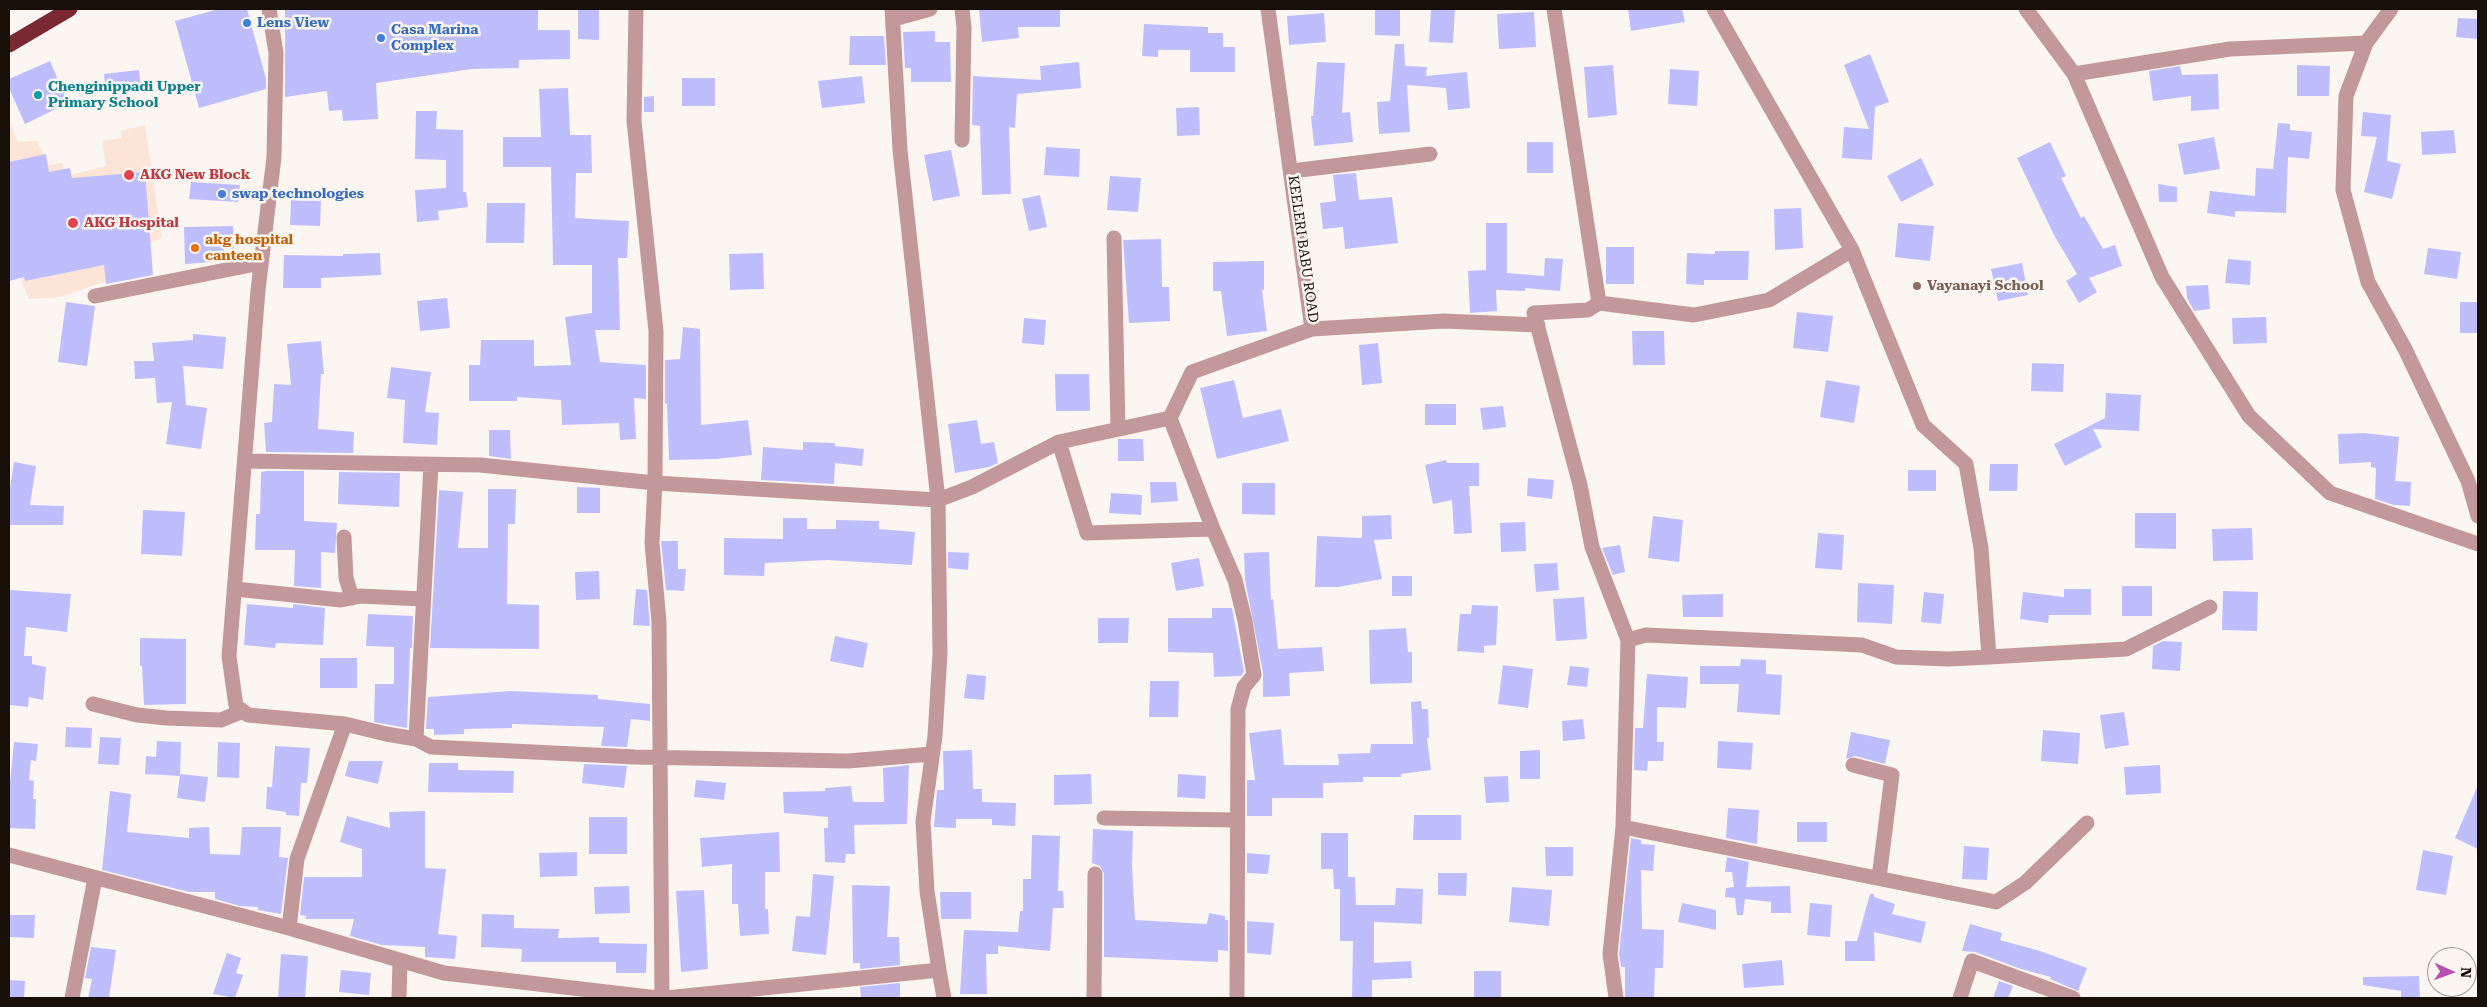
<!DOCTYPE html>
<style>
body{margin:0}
#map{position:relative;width:2487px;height:1007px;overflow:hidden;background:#fcf6f2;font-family:"Roboto Serif",serif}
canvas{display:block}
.frame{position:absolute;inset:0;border:10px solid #190f09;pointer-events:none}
.north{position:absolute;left:2427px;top:947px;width:50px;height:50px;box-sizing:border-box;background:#fcf6f2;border:1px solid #a19a95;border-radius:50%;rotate:92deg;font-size:14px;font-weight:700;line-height:20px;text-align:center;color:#190f09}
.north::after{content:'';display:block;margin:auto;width:18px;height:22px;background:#b84fb2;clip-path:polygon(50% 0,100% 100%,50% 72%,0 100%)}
</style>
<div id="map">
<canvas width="2487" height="1007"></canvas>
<div class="frame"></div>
<div class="north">N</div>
</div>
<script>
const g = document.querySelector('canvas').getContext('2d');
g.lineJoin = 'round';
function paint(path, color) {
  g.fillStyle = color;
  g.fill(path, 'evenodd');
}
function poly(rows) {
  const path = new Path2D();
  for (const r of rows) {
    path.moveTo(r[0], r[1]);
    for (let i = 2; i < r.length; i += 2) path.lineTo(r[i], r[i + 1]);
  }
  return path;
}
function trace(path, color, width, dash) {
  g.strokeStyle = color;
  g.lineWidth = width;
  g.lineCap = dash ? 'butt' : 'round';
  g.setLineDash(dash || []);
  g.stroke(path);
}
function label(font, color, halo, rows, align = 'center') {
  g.font = font + ' "Roboto Serif",serif';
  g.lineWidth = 5;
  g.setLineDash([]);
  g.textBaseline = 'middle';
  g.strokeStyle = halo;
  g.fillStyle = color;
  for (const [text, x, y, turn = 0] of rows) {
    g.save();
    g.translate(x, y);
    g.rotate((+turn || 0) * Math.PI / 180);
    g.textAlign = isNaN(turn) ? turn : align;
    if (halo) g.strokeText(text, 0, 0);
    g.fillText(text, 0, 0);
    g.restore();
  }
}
paint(poly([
 [9,121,18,142,37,141,49,165,62,163,66,176,106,166,102,141,122,138,121,131,145,125,162,238,148,244,150,275,100,283,60,297,29,299,18,271,9,274]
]), '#fce5d7');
paint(poly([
 [219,9,247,9,266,79,266,89,199,108,175,21],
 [285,9,538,9,538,30,570,30,570,59,519,60,519,68,472,69,376,83,378,119,343,121,342,110,329,111,327,91,285,97],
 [578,9,599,9,599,40,578,39],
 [987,9,1060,9,1060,27,1018,27,1019,38,982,42,979,10],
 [1375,9,1400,9,1400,36,1375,35],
 [1431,9,1455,9,1453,43,1429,42],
 [1628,9,1682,9,1685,22,1631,31],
 [1534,12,1536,47,1499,49,1497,14],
 [1324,13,1326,42,1289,45,1287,16],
 [2458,18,2478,19,2478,39,2456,37],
 [1144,24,1208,27,1208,33,1223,33,1223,47,1235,47,1235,72,1190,72,1190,50,1158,50,1158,57,1142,56],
 [935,31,935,42,950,42,951,82,911,82,911,68,905,68,903,32],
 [850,36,884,36,886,65,849,65],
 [1395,44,1404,44,1405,66,1427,67,1426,76,1467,72,1470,108,1448,110,1446,88,1407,85,1410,132,1379,134,1377,102,1390,101],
 [1870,54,1889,102,1875,107,1872,160,1842,158,1844,127,1869,129,1844,65],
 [50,61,68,103,25,124,9,88,9,79],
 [1079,62,1081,88,1017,94,1015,128,1009,127,1011,194,982,195,980,126,972,125,973,76,1041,80,1040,66],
 [1317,62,1345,63,1342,113,1350,112,1353,142,1314,146,1311,116,1313,116],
 [1613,65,1617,115,1588,118,1584,67],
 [2297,65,2330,66,2329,96,2297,96],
 [2180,66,2182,75,2218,74,2219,109,2191,111,2191,96,2153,101,2149,71],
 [1670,69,1699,71,1697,106,1668,104],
 [139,70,141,89,106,94,104,74],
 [862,76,865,103,822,108,818,81],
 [682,78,715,78,715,106,682,106],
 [568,88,570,135,591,135,592,173,576,173,575,218,629,221,627,258,618,258,620,330,595,330,600,362,646,365,646,399,634,398,636,439,620,440,619,423,562,425,561,400,517,397,517,401,469,401,469,365,480,365,481,340,534,340,534,366,571,365,565,317,592,313,592,265,553,265,551,167,503,167,503,137,541,137,539,89],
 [654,96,654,112,644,112,644,97],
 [1199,107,1200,135,1177,136,1176,108],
 [416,111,437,111,436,129,463,130,463,192,466,192,468,207,438,211,439,220,417,222,415,190,446,188,446,160,415,159],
 [2363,112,2391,115,2387,161,2401,164,2392,199,2364,192,2377,137,2361,136],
 [2278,123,2290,124,2290,130,2312,132,2309,159,2288,157,2286,213,2235,211,2235,217,2207,213,2210,191,2255,196,2256,168,2273,169],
 [2454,130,2456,153,2422,155,2421,132],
 [2214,137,2220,169,2184,175,2178,144],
 [1527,142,1553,142,1553,173,1527,173],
 [2050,142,2066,176,2061,178,2081,218,2084,216,2103,249,2115,245,2122,266,2089,278,2097,292,2079,303,2066,281,2077,274,2054,235,2017,158],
 [1046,147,1080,149,1079,177,1044,175],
 [951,150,960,196,933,201,924,155],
 [46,154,49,172,70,168,72,178,145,172,153,275,106,284,104,265,25,281,24,277,9,281,9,162],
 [1921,158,1934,185,1901,202,1887,176],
 [1356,173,1359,200,1392,197,1398,243,1345,249,1343,227,1323,229,1320,203,1336,201,1333,175],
 [1110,176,1141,178,1138,212,1107,210],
 [191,182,240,185,238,202,189,199],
 [2158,184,2177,187,2177,202,2159,202],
 [1040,195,1047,227,1029,231,1022,199],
 [291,200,321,201,320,226,290,225],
 [487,203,525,203,524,243,486,243],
 [1801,208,1803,248,1775,250,1774,209],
 [1486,223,1507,223,1507,273,1544,276,1545,258,1563,259,1560,291,1525,288,1525,291,1496,290,1497,311,1470,313,1468,271,1486,270],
 [1898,223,1934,226,1930,261,1895,257],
 [233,226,234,249,224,249,224,261,185,264,184,227],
 [1161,239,1162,287,1169,287,1170,321,1129,323,1123,240],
 [1606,247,1634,247,1634,284,1606,284],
 [2428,248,2461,252,2457,279,2424,274],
 [1715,251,1749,251,1748,280,1704,280,1704,285,1686,284,1687,253,1715,254],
 [380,253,381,275,321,278,321,288,283,288,284,255,343,256,343,254],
 [763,253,764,289,730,290,729,254],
 [2228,259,2251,261,2250,285,2225,283],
 [1264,261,1264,290,1262,290,1267,331,1227,336,1221,291,1213,291,1213,262],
 [2022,263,2028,295,1998,301,1991,269],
 [2208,285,2210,309,2194,311,2187,298,2186,286],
 [447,298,450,328,420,331,417,301],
 [66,302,95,306,87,366,58,362],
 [2460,302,2478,302,2478,333,2460,333],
 [1797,312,1833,316,1828,352,1793,348],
 [2266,317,2267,343,2233,344,2232,318],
 [1024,318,1046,320,1044,345,1022,343],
 [683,327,700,329,701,425,748,420,752,455,717,459,669,460,667,403,665,404,665,360,680,359],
 [1632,331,1664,331,1665,365,1633,365],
 [193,334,226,337,223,369,183,366,186,405,207,408,201,449,166,444,172,402,157,403,155,378,135,379,134,361,154,361,152,343,193,340],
 [321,341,324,374,321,374,318,429,354,432,353,453,266,452,264,423,272,422,274,384,291,385,287,344],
 [1378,343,1382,383,1362,385,1359,345],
 [2032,363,2064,364,2063,392,2031,391],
 [391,367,431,372,425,412,439,413,437,445,403,443,405,400,387,398],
 [1055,374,1089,374,1090,411,1056,411],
 [1234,380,1243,418,1281,409,1289,441,1217,459,1200,388],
 [1826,380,1860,386,1854,423,1820,417],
 [2106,393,2141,395,2139,431,2093,429,2102,447,2065,466,2054,444,2105,418],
 [1425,404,1456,404,1456,425,1425,425],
 [1503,406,1506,427,1483,430,1480,408],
 [977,420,981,444,994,442,998,463,989,467,955,473,948,424],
 [489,430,510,430,511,459,489,456],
 [2364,433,2399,437,2395,481,2411,482,2410,506,2394,505,2375,499,2376,468,2371,467,2371,462,2339,464,2338,434],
 [1118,439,1143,439,1144,461,1118,461],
 [803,442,835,443,835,446,864,449,862,466,835,463,834,484,761,480,763,447,803,450],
 [1446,460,1447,463,1479,463,1479,486,1469,486,1472,533,1454,534,1452,500,1433,504,1425,465],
 [14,462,36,466,30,505,64,506,63,525,9,525,9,495],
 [1990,464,2018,464,2017,491,1989,491],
 [1908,470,1936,470,1936,491,1908,491],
 [267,471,304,471,304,521,337,523,335,553,321,552,321,588,294,586,295,550,255,550,256,514,260,514,261,472],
 [339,472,400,473,399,507,338,504],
 [1528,478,1554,480,1552,499,1527,496],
 [1150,482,1176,482,1178,501,1151,503],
 [1242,483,1275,483,1275,515,1242,514],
 [577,487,600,488,600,513,577,513],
 [488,489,516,489,515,524,508,524,507,604,539,605,539,649,430,648,439,490,463,492,458,548,488,548],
 [1111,493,1142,495,1141,515,1109,513],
 [143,510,185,512,182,556,141,554],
 [2135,513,2176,513,2176,549,2135,548],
 [1391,515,1392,539,1374,540,1382,579,1338,587,1315,587,1317,536,1362,538,1362,516],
 [1653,516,1683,520,1679,562,1648,558],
 [783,518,807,518,807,529,836,529,836,520,879,521,879,529,915,532,912,565,828,560,765,563,764,576,724,575,724,538,783,539],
 [1525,522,1526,551,1501,552,1500,523],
 [2252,528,2253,560,2213,561,2212,529],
 [1818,533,1844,535,1842,570,1815,568],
 [661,541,678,541,678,569,686,569,684,591,666,590],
 [1620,545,1625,572,1613,575,1602,548],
 [948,552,969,553,968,570,948,568],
 [1269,552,1271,600,1273,599,1278,649,1322,647,1324,671,1289,673,1290,696,1263,697,1263,673,1245,580,1244,553],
 [1199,558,1204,586,1176,591,1171,563],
 [1557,563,1559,590,1536,592,1534,564],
 [599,571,600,599,576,600,575,572],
 [1392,576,1412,576,1412,596,1392,596],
 [1858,583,1894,585,1892,624,1857,622],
 [2122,586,2152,586,2152,616,2122,616],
 [636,589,647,590,650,626,633,625],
 [2064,589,2091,589,2091,615,2049,615,2048,623,2020,619,2023,592,2064,597],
 [9,590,71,594,67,632,26,627,24,656,32,656,32,664,46,667,43,700,29,697,28,707,9,705],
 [2223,591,2258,592,2257,631,2222,630],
 [1924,592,1944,594,1941,624,1921,622],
 [1723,594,1723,617,1683,617,1682,595],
 [1584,597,1587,639,1556,641,1553,599],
 [247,604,293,608,293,604,325,608,323,645,276,643,275,648,244,645],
 [1472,605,1498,606,1496,645,1484,646,1484,653,1457,651,1460,614,1471,614],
 [1212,608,1232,608,1244,672,1241,676,1214,677,1213,653,1168,652,1168,618,1212,618],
 [368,614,413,616,412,648,410,648,407,728,374,722,375,684,394,684,394,647,366,646],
 [1098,618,1129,618,1128,643,1098,643],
 [1406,628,1408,652,1412,652,1412,683,1370,684,1369,630],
 [835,636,868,643,863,668,830,661],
 [140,638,186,639,186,704,144,705,142,666,140,666],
 [2163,641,2182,642,2180,671,2152,669,2153,646],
 [320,658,357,658,357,688,320,688],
 [1741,659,1766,660,1766,674,1782,675,1780,715,1737,712,1739,684,1700,684,1700,666,1740,666],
 [1503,665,1533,669,1528,708,1498,704],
 [1570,666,1589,668,1587,687,1567,685],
 [967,674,986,676,984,700,964,698],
 [1647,674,1688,677,1686,708,1657,707,1657,742,1664,742,1663,761,1648,761,1647,771,1634,770,1635,728,1643,728],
 [1150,681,1179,681,1178,717,1149,717],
 [511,691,598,695,598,699,650,704,650,721,631,719,627,747,601,746,604,727,512,724,512,728,464,729,464,734,434,735,434,729,426,729,428,697],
 [1421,701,1422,709,1428,709,1429,738,1427,738,1431,770,1401,774,1401,777,1363,777,1363,782,1323,783,1323,798,1272,798,1272,816,1247,816,1247,780,1255,780,1249,733,1281,729,1284,765,1339,765,1338,754,1370,753,1371,744,1413,744,1411,702],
 [2124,712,2129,745,2105,749,2100,715],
 [1583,719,1585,739,1563,741,1562,721],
 [66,727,92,728,91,748,65,747],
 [2043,730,2080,733,2078,764,2041,761],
 [1851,732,1890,740,1885,764,1855,756,1846,759],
 [100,737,121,738,119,765,98,764],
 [157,741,181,742,180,776,145,774,146,756,156,757],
 [1718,741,1753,743,1751,770,1717,768],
 [14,742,38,744,36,761,31,760,29,780,34,781,33,799,36,799,35,829,9,828,9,793],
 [218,742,240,743,239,778,217,777],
 [275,746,310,748,307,783,301,783,299,816,286,815,286,812,266,809,267,787,272,787],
 [972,750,973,789,982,789,982,802,1016,803,1015,826,992,825,992,819,956,819,956,828,934,827,937,790,944,790,943,751],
 [1540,750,1540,779,1520,779,1520,751],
 [349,761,383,761,378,784,345,776],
 [429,763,458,763,458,770,514,771,513,793,428,792],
 [584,764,627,766,624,788,582,783],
 [909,765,907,824,854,825,855,854,846,854,845,863,825,862,824,828,828,828,828,817,784,813,783,792,825,791,825,788,851,786,853,802,884,802,883,768],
 [2160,765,2161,793,2126,795,2124,767],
 [180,774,208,777,205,802,177,798],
 [1091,774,1092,804,1054,805,1054,775],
 [1178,774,1206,776,1205,799,1177,797],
 [1508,776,1509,802,1486,803,1484,777],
 [696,780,726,783,724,800,694,797],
 [2478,785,2478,849,2455,838],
 [110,791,131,794,127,832,189,838,189,828,209,827,210,854,240,855,242,827,281,827,279,857,288,858,281,914,258,910,258,907,240,906,215,899,215,892,189,892,102,870],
 [1728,808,1759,810,1757,844,1726,838],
 [425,811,425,868,446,869,438,934,457,936,455,959,425,957,425,947,382,945,350,936,354,919,306,919,306,916,300,915,304,877,362,877,362,849,340,842,347,816,390,828,389,812],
 [1414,815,1461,815,1461,840,1413,840],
 [589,817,627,817,627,854,589,854],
 [1797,822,1827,822,1827,842,1797,842],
 [1093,829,1133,831,1132,865,1135,920,1207,924,1209,913,1225,916,1225,920,1228,920,1228,951,1218,950,1218,962,1104,957,1104,874,1100,866,1092,863],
 [779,832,780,872,765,872,765,909,768,909,769,934,740,936,738,904,732,904,732,864,702,867,700,838],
 [1321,833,1348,833,1348,877,1355,877,1356,905,1395,905,1396,888,1423,889,1422,924,1374,922,1374,963,1411,961,1412,978,1372,980,1372,998,1352,998,1353,941,1340,941,1340,889,1334,889,1333,869,1321,869],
 [1032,835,1060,836,1058,891,1063,891,1064,908,1053,908,1050,951,998,946,998,954,986,954,987,994,960,994,964,930,1018,932,1020,911,1023,911,1023,879,1031,879],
 [1631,838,1641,840,1641,844,1655,845,1653,871,1641,870,1642,929,1664,930,1663,968,1655,968,1654,998,1625,998,1625,967,1621,967,1619,954],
 [1964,846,1989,848,1987,880,1962,879],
 [1545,847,1573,847,1573,876,1546,876],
 [2423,850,2453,856,2446,895,2416,890],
 [577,852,577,876,540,877,539,853],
 [1247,853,1270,855,1268,874,1247,873],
 [1727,857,1749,862,1746,887,1790,886,1791,913,1771,913,1771,902,1745,899,1743,915,1737,915,1735,898,1725,897,1726,888,1734,887,1732,872,1725,872],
 [1438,873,1467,873,1466,896,1438,895],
 [813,874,834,876,826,955,792,951,796,916,810,917],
 [852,885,890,886,887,937,899,937,900,965,860,969,860,963,853,963],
 [629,886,630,913,595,914,594,887],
 [1512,887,1552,890,1549,926,1509,922],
 [704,890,708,969,681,972,676,891],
 [940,892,971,892,971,919,941,919],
 [1870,894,1874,894,1874,897,1895,904,1892,914,1926,922,1921,943,1874,932,1875,961,1845,961,1845,941,1857,941],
 [1682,903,1716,910,1716,930,1678,922],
 [1810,903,1832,905,1830,937,1807,935],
 [482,914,514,915,514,928,559,929,558,938,599,937,599,943,647,944,646,973,616,973,616,962,521,962,522,949,481,947],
 [10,915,35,915,34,938,9,937],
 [1247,921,1274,923,1271,955,1247,953],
 [1970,924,2002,933,2000,940,2040,951,2087,968,2078,991,2050,979,2051,977,2021,969,1975,952,1962,951],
 [91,947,116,950,109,998,88,998,92,979,85,978],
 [227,953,241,958,236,973,243,975,235,998,213,994],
 [281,954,308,956,305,998,278,998],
 [1782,960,1784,985,1744,988,1742,964],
 [341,970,371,973,369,995,339,992],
 [1474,971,1501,971,1501,998,1474,998],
 [2419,976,2420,998,2401,998,2401,991,2363,985,2363,977],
 [9,980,25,981,24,998,9,998],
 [1999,981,2013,986,2008,998,1993,998],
 [900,983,900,998,861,998,860,987]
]), '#bebeff');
trace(poly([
 [269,9,276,53,274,157,258,290,229,656,236,706,248,715,345,724,297,859,289,928],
 [636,9,634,121,656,331,655,483,938,500,940,654,935,736,923,821,927,891,939,970],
 [892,9,900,150,938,500,972,487,1059,442,1170,418,1192,372,1312,329],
 [962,9,964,28,962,140],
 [1268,9,1312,329,1444,321,1538,325],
 [1554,9,1599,303],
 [2026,9,2074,74,2230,49,2366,43],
 [2391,9,2366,43,2346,96,2343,190,2368,282,2405,349,2468,481,2478,516],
 [894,19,930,9],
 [2074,74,2162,277,2249,416,2330,493,2478,544],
 [1292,171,1430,154],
 [1114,238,1118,429],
 [1852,250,1923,425,1966,464,1981,548,1989,657],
 [95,296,261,263],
 [1170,418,1213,529],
 [1059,442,1087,533,1213,529,1235,580,1245,621,1254,675,1244,687,1238,709,1237,998],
 [245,461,480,465,655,483,652,543,659,622,662,998],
 [344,537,346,578,352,598],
 [235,589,341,600,360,596,423,599],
 [1628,640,1646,635,1862,645,1896,657,1949,659,1989,657,2126,649,2210,607],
 [93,704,137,715,166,718,221,720,243,711],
 [345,724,386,734,416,739,431,465],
 [416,739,431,747,635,757,848,761,932,754],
 [1853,765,1892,775,1879,878],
 [1104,818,1236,820],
 [1623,827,1996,902,2025,883,2087,823],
 [9,855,289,928,444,973,658,998],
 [72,998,95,878],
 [399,998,400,961],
 [666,998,939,970,944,998],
 [1094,998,1095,874],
 [1616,998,1610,954,1623,827,1628,640,1592,547,1580,485,1534,313,1588,310,1599,303,1694,315,1769,300,1852,250,1714,9],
 [1960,998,1972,961,2073,998]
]), '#c2989a', 15);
trace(poly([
 [9,45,70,9]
]), '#792834', 15);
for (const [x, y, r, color] of [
 [247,23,5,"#3f7fe0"],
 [381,38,5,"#3f7fe0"],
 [38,95,5,"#0f9aa8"],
 [129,175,6,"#e0444e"],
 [222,194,5,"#3f7fe0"],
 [73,223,6,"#e0444e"],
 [195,248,5,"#e8710a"],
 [1917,286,5,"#8d6e63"]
]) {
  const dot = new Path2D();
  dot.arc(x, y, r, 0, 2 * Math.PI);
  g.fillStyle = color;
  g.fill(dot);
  trace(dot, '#fcf6f2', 2);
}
label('bold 14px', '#366cbe', '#fcf6f2', [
 ["Lens View",257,23],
 ["Casa Marina",391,30],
 ["Complex",391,46],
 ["swap technologies",232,194]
], 'left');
label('bold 14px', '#0d838f', '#fcf6f2', [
 ["Chenginippadi Upper",48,87],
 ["Primary School",48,103]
], 'left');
label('bold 14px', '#be3a42', '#fcf6f2', [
 ["AKG New Block",140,175],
 ["AKG Hospital",84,223]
], 'left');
label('bold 14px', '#c56008', '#fcf6f2', [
 ["akg hospital",205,240],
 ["canteen",205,256]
], 'left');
label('14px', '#190f09', '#fcf6f2', [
 ["KEELERI BABU ROAD",1303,249,82]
]);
label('bold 14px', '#785e54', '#fcf6f2', [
 ["Vayanayi School",1927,286]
], 'left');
</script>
